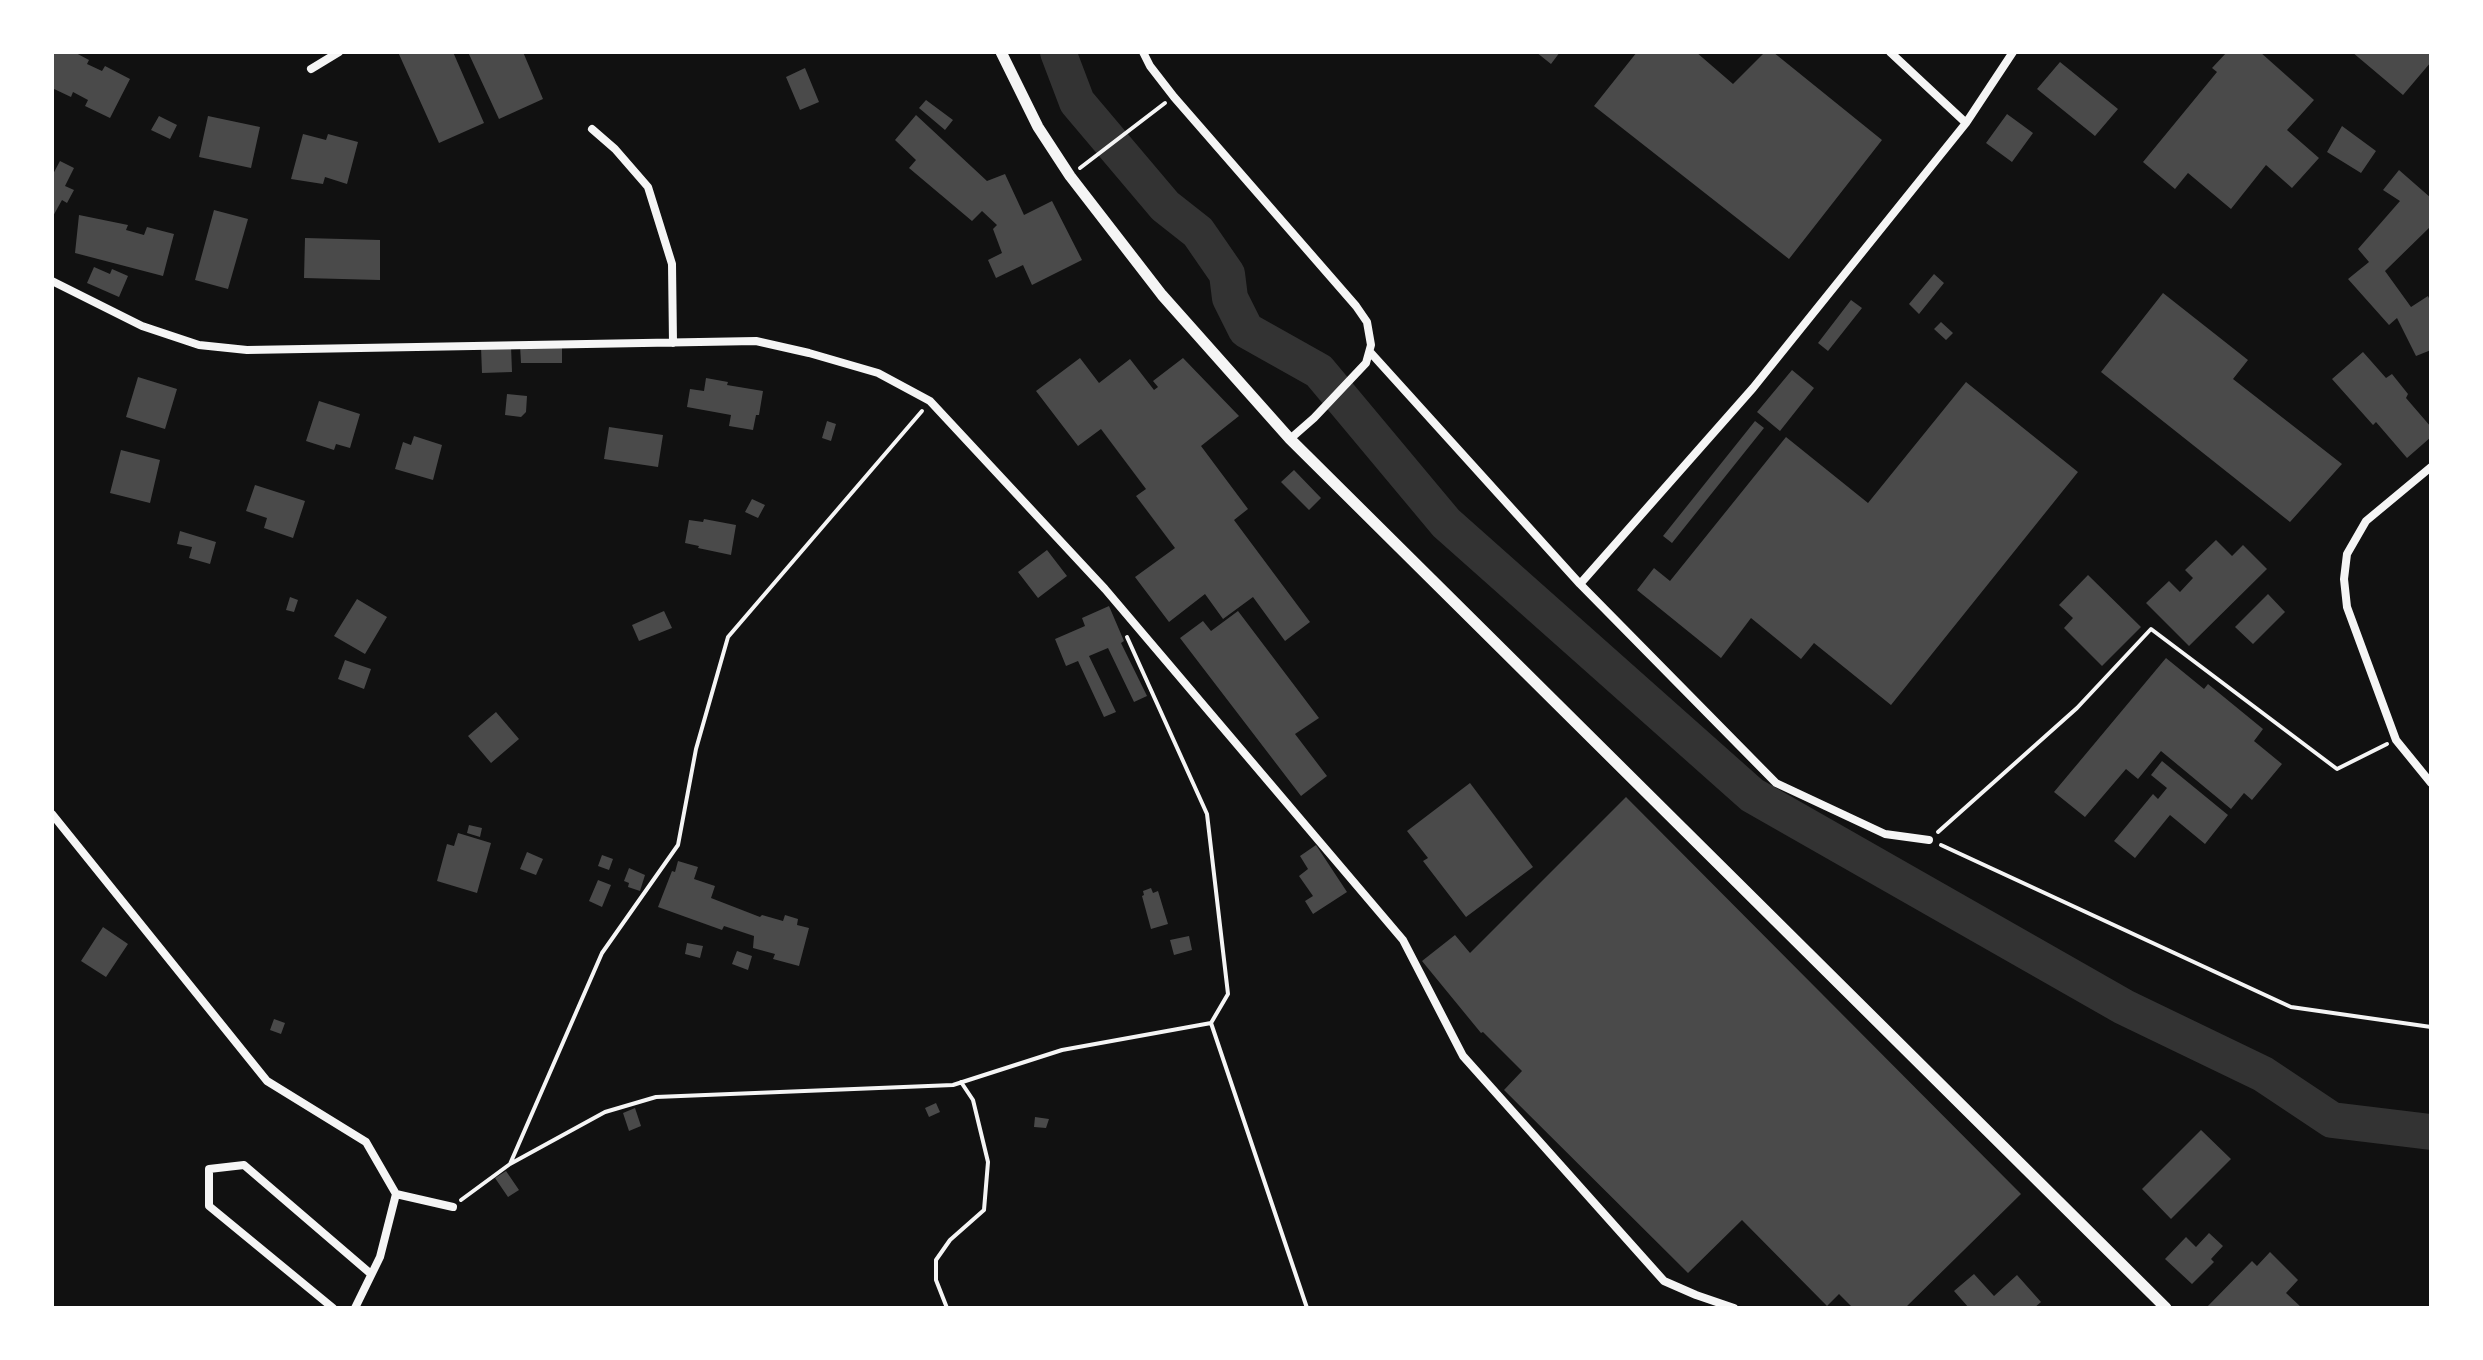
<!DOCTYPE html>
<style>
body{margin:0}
#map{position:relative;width:2483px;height:1360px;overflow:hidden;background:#111;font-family:Commissioner,sans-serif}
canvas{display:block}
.frame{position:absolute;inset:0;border:54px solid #fff;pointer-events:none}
</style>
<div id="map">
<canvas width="2483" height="1360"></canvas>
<div class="frame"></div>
</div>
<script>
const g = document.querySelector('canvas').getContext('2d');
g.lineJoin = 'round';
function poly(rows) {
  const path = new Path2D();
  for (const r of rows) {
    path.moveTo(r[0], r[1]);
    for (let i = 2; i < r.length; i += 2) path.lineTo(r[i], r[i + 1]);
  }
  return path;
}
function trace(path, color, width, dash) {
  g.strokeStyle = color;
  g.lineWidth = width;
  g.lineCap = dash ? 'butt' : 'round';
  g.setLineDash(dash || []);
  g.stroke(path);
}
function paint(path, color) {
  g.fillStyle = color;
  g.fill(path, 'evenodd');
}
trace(poly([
 [1058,52,1077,102,1165,206,1198,232,1227,274,1230,298,1246,330,1319,371,1446,523,1752,795,2124,1007,2263,1074,2332,1120,2431,1132]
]), '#333', 36);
paint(poly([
 [52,52,74,52,89,60,87,64,102,71,105,66,130,79,110,118,85,106,88,100,73,92,71,97,52,88],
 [398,52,453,52,484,123,439,143],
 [468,52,523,52,543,99,499,119],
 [1536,52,1560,52,1551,64],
 [1637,52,1696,52,1733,84,1765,52,1773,52,1882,140,1789,259,1594,106],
 [2227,52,2260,52,2314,100,2287,130,2319,158,2292,188,2266,165,2231,209,2188,173,2175,189,2143,162,2217,72,2212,68],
 [2352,52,2431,52,2431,62,2403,95],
 [2060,62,2118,109,2095,136,2037,89],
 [805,68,819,102,800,110,786,77],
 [926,100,953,120,945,130,919,108],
 [2007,114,2033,133,2012,162,1986,143],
 [916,115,987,181,1005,174,1024,215,1052,201,1082,260,1032,285,1023,265,996,278,988,260,1002,253,993,229,997,225,982,211,972,221,909,168,916,160,895,140],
 [159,116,177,125,170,139,151,130],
 [208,116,260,127,251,168,199,157],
 [2342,126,2376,151,2361,173,2327,152],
 [303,134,326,140,328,134,358,142,347,184,325,177,323,184,291,179],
 [60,161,74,168,65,186,74,190,67,203,62,200,52,218,52,176],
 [2399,170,2431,198,2431,226,2385,271,2411,307,2428,296,2431,303,2431,350,2416,356,2397,318,2389,325,2348,279,2369,262,2358,249,2400,201,2383,190],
 [214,210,248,219,228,289,195,280],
 [79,215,128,225,126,230,144,235,147,227,174,234,163,276,75,253],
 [305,238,380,240,380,280,304,278],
 [94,267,110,274,112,269,128,276,119,297,87,283],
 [1934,274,1944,283,1919,314,1909,304],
 [2163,293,2248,360,2233,379,2342,464,2290,522,2101,372],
 [1851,300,1862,308,1828,351,1818,343],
 [1941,322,1953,333,1946,340,1934,329],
 [520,345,562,345,562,363,521,363],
 [511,346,512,372,482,373,481,347],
 [2363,352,2386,378,2392,374,2408,394,2406,398,2431,427,2431,437,2407,458,2376,422,2373,425,2332,379],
 [1080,358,1099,383,1130,359,1154,390,1158,387,1153,381,1183,358,1239,416,1201,446,1248,509,1234,520,1310,622,1285,641,1253,597,1223,619,1205,594,1169,622,1135,577,1175,548,1136,496,1146,489,1101,429,1078,446,1036,391],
 [1792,370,1814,388,1780,431,1757,412],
 [138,377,177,389,165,429,126,417],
 [706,378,728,382,727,385,763,391,759,415,756,415,753,430,729,426,731,415,687,407,690,389,704,391],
 [1966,382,2078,472,1891,705,1814,643,1801,659,1751,618,1721,658,1637,590,1654,568,1670,581,1786,437,1868,503],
 [507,394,527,396,526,412,521,417,505,415],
 [319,401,360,414,350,448,336,444,334,450,306,441],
 [827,421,836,424,831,441,822,438],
 [1755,421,1764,428,1672,543,1663,536],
 [609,427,663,435,658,467,604,459],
 [414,436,442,445,433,480,395,469,403,442,411,445],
 [121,450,160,460,150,503,110,493],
 [1294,470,1321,498,1309,510,1281,482],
 [255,485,305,501,293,538,264,528,267,518,246,511],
 [752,499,765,505,758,518,745,512],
 [704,519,736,525,731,555,698,548,699,546,685,543,689,520,703,522],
 [180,531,216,542,210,564,189,558,192,547,177,544],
 [2216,540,2232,556,2243,545,2267,569,2189,646,2146,603,2169,581,2180,592,2193,578,2185,570],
 [1047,550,1067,576,1038,598,1018,572],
 [2088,575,2141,627,2102,666,2064,628,2073,618,2059,605],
 [2268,594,2285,612,2253,644,2235,627],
 [290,597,298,600,294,612,286,610],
 [357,599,387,617,365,654,334,636],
 [1109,606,1124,641,1121,643,1147,696,1134,702,1108,648,1089,656,1116,712,1104,717,1078,661,1066,666,1055,639,1085,626,1082,618],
 [664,611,672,628,639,641,632,625],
 [1238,611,1319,718,1295,734,1327,776,1301,796,1180,638,1203,621,1211,631],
 [2166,658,2204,689,2208,684,2263,729,2254,741,2282,764,2252,800,2244,793,2231,809,2161,751,2138,779,2126,769,2085,817,2054,792],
 [345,660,371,669,364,689,338,679],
 [496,712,519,739,491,763,468,736],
 [2162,761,2228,815,2205,844,2170,815,2135,858,2114,841,2153,794,2158,799,2167,788,2151,775],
 [1470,783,1533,867,1466,917,1423,861,1428,858,1407,831],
 [1626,797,2021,1194,1905,1308,1853,1308,1839,1294,1827,1306,1742,1220,1688,1273,1504,1090,1522,1071,1483,1032,1481,1033,1422,961,1455,935,1470,953],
 [469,825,482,828,480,837,467,833],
 [458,833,491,843,477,893,437,881,447,844,454,846],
 [1316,845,1347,892,1313,914,1305,901,1313,896,1299,876,1308,869,1300,856],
 [527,852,543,859,536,875,520,869],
 [602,855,613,859,609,870,598,866],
 [678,861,698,867,694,879,715,886,711,898,760,917,762,915,783,921,785,915,798,919,797,925,809,928,799,966,773,959,775,954,753,948,754,936,724,926,722,930,658,907,672,871,675,872],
 [629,868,645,875,640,891,628,887,629,883,624,881],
 [598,880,611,885,602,907,589,901],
 [1151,888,1153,893,1158,891,1168,924,1151,929,1142,896,1144,895,1143,891],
 [103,927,128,944,106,977,81,961],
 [1189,936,1192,950,1174,955,1170,940],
 [687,943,703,946,700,958,685,954],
 [737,951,752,956,748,970,732,964],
 [274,1019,285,1023,281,1034,270,1030],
 [936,1103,940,1112,929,1117,925,1108],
 [635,1108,641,1126,629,1131,623,1113],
 [1035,1117,1049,1119,1046,1128,1034,1127],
 [2201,1130,2231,1159,2171,1219,2142,1189],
 [506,1171,519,1190,508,1197,495,1178],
 [2209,1233,2223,1246,2211,1259,2214,1262,2192,1284,2165,1259,2186,1237,2196,1247],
 [2270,1252,2298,1280,2286,1293,2302,1308,2206,1308,2252,1261,2257,1266],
 [1974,1274,1994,1296,2017,1275,2041,1302,2034,1308,1969,1308,1954,1291]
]), '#4a4a4a');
trace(poly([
 [1080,168,1165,103],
 [1938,832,2077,708,2151,629,2337,769,2387,744],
 [1941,845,2291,1007,2431,1027],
 [1211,1023,1307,1308],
 [510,1164,605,1112,656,1097,953,1085,1062,1050,1211,1023,1228,994,1207,814,1127,637],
 [461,1200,510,1164,602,953,678,845,696,749,728,637,922,411],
 [947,1308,936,1280,936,1260,950,1240,984,1210,988,1162,973,1100,961,1082]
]), '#f5f5f5', 4);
trace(poly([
 [1143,52,1150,66,1174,97,1356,306,1367,322,1371,345,1366,363,1314,418,1290,439],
 [1890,52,1966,123],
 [311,69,339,52],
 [592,129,615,149,648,187,672,264,673,343],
 [52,281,142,326,199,345,247,350,756,341,809,353,878,373,930,401,1105,589,1403,940,1463,1056,1664,1281,1696,1295,1734,1308],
 [1370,352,1580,584,1776,783,1885,834,1929,840],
 [2431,467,2366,521,2347,554,2344,579,2347,607,2396,740,2431,783],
 [1580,584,1753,388,1966,123,2013,52],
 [52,814,267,1081,366,1142,396,1194,380,1257,355,1308],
 [396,1194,453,1207],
 [333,1308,209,1206,209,1169,244,1165,371,1274]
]), '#f5f5f5', 8);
trace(poly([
 [1001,52,1038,127,1070,176,1162,295,1290,439,2166,1308]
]), '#f5f5f5', 11);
</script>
